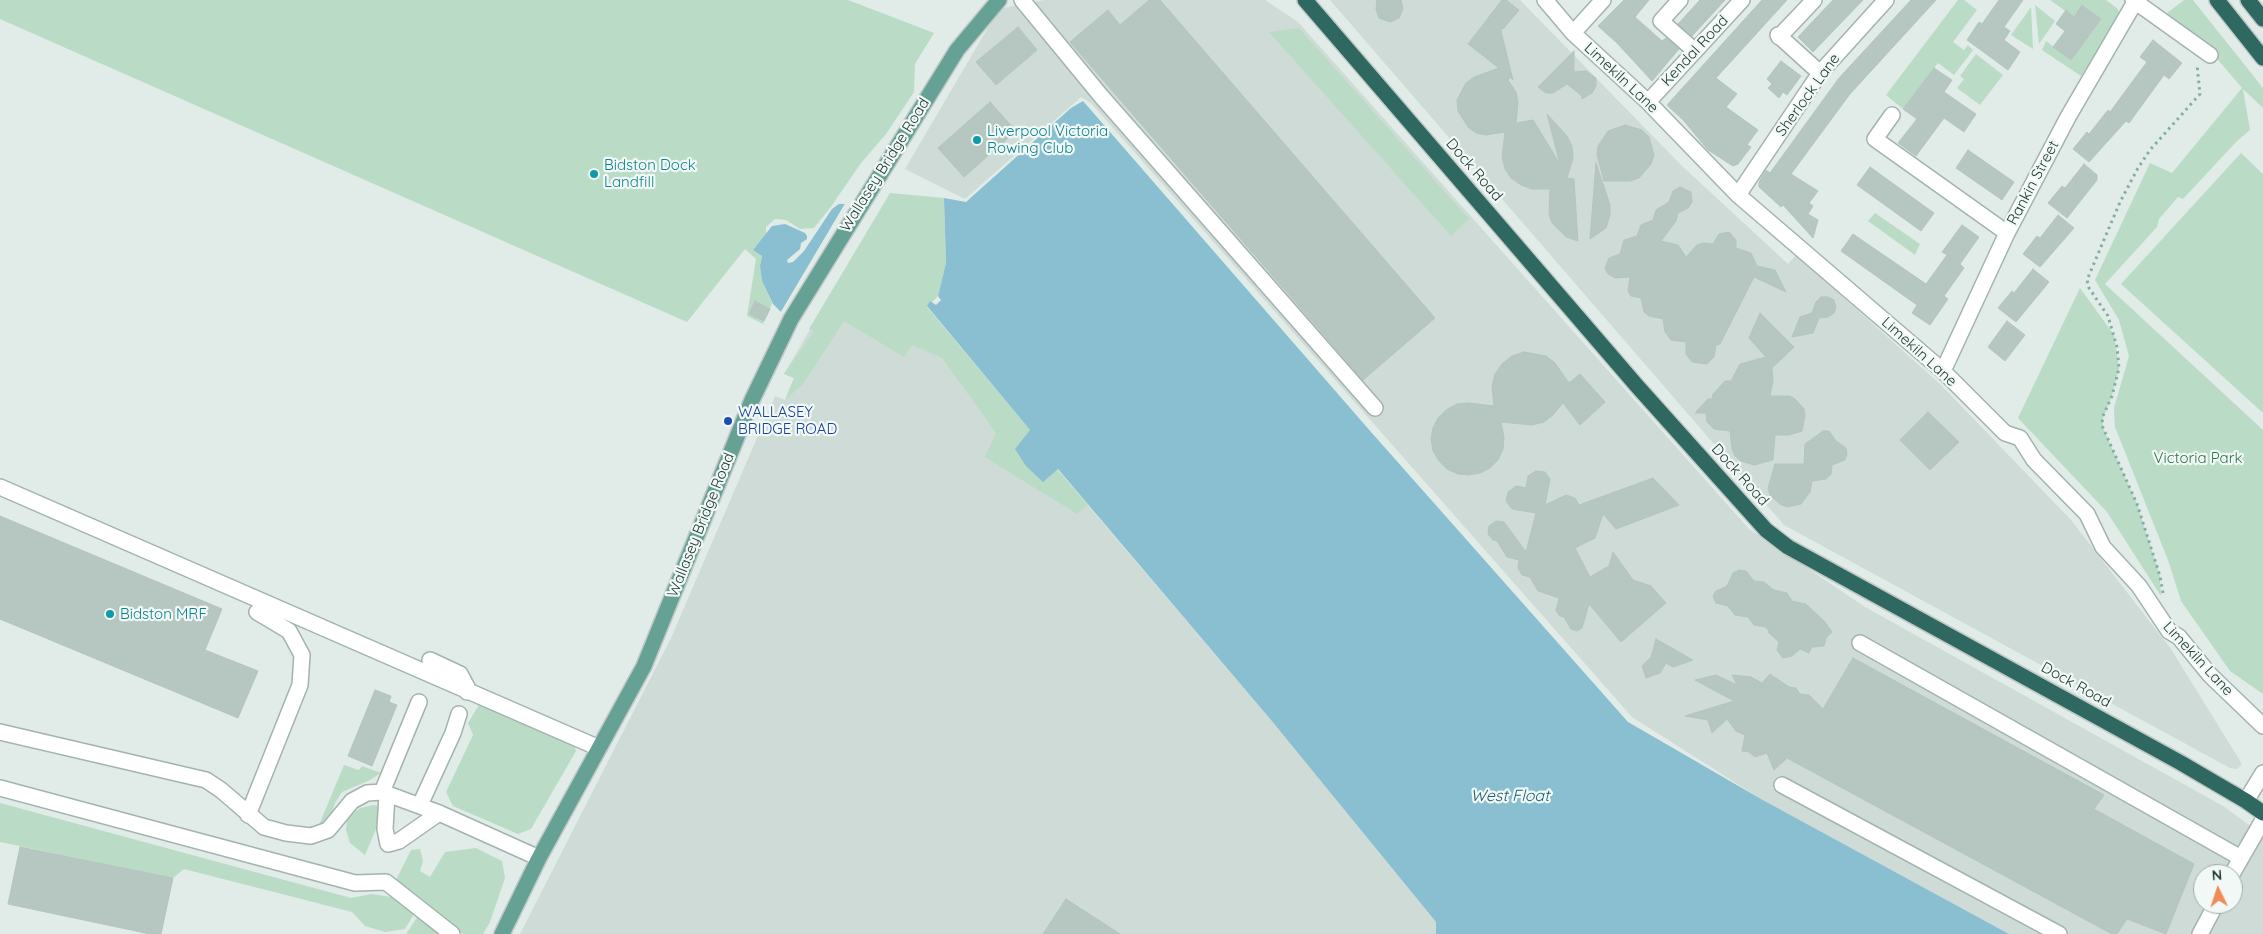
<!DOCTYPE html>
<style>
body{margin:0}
#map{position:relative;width:2263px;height:934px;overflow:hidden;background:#e1ebe8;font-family:Quicksand,sans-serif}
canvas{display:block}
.north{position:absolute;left:2193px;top:864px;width:50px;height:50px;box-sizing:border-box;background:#f1f8f5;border:1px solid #9eada9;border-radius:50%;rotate:356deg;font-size:14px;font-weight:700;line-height:20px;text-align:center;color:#223c37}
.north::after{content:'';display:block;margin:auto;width:18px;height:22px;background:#f08c5a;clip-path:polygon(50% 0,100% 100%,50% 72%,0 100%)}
</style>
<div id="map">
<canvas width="2263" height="934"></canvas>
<div class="north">N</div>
</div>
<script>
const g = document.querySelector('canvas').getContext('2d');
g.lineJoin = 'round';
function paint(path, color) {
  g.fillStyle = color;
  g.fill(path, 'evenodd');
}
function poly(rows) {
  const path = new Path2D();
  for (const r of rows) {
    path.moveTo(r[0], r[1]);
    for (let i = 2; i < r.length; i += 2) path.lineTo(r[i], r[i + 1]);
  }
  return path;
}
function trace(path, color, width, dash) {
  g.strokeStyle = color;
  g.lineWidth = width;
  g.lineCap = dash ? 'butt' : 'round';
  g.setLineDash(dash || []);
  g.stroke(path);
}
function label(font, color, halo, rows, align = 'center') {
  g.font = font + ' Quicksand,sans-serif';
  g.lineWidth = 4.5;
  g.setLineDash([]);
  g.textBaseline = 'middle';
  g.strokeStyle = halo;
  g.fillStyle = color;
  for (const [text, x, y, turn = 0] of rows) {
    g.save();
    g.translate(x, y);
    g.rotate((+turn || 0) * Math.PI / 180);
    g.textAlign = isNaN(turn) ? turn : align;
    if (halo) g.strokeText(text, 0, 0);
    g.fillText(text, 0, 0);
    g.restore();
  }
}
paint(poly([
 [1044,0,1265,0,1298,22,1749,529,1865,607,2223,806,2263,835,2263,934,2009,934,1761,799,1632,717,1092,104,1081,97,965,199,905,169,999,9],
 [2203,874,2233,874,2233,904,2203,904],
 [1330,0,1520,0,1681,165,1788,264,1796,255,1940,384,2071,520,2171,649,2242,764,2237,769,2230,768,1784,525],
 [850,261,1057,469,1271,720,1436,922,1436,934,520,934,671,638,775,396,785,400,794,378,784,374]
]), '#cfdbd7');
paint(poly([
 [0,0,848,0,934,33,915,64,914,92,886,134,861,163,830,208,814,228,800,229,786,220,775,219,766,227,766,234,753,250,762,256,760,266,762,281,772,303,770,309,755,301,749,314,764,321,763,324,747,316,756,259,745,249,687,322,0,19],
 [1958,0,1964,0,1977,10,1953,42,1964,50,1968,45,1973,50,1954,75,1938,63,1903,109,1886,95],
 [2050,0,2106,0,2118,9,2119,17,2081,76,2042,50,2046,41,2071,60,2101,19,2083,5,2074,17],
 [2184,0,2193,0,2263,88,2263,108,2243,89,2250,130,2237,141,2183,199,2178,197,2159,219,2157,227,2105,284,2263,430,2263,694,2230,671,2181,601,2168,560,2115,427,2114,408,2129,356,2119,320,2095,280,2150,163,2172,173,2242,88,2202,41,2167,13],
 [2035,5,2055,21,2039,44],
 [2031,7,2033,49,2011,35],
 [1299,28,1469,219,1451,236,1269,32],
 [1976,54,2003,75,1980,105,1957,88,1964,79,1960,76],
 [2241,153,2263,174,2263,413,2121,284],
 [890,193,944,198,946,263,938,296,927,307,1030,430,1057,469,1088,505,1077,514,985,457,996,433,942,358,912,345,904,357,844,321,803,384,785,400,794,378,784,374,814,331,809,329],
 [1875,213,1920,244,1915,255,1868,221],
 [2080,288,2114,335,2119,368,2112,396,2103,418,2103,428,2137,504,2160,576,2161,596,2107,512,2018,418],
 [479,705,574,745,576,751,531,829,518,834,453,806,446,792,473,735,468,723],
 [344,765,359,770,362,766,381,773,368,781,342,792,335,803,329,821,319,825],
 [0,803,351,898,372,894,397,898,414,914,405,929,385,932,365,926,352,912,184,869,173,878,0,842],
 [374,805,385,808,365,855,350,843,346,830,347,819,360,808],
 [476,848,502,861,505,878,490,922,483,934,463,934,395,882,411,850,420,849,423,861,420,871,430,877,445,852],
 [418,916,442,934,406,934]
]), '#badcc6');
paint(poly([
 [1083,101,1371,432,1628,722,1761,799,2009,934,1436,934,1436,922,1271,720,1058,469,1043,482,1026,466,1015,449,1030,430,927,306,930,301,936,305,941,300,938,296,946,263,944,198,966,202,1071,108],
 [839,204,845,204,781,312,773,304,762,281,760,266,762,256,753,250,772,226,785,224,805,233,807,236,807,239,801,243,800,249,787,260,788,263,793,262,804,251,832,209]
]), '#89bfd0');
paint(poly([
 [846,202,847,205,783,313,781,312]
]), '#e1ebe8');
const building = poly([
 [1149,0,1160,0,1435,318,1363,380,1070,42,1108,10,1120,25,1149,0],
 [1377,0,1401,0,1403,9,1399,18,1390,22,1379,18,1376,9,1377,0],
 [1502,0,1506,0,1519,10,1503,29,1502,26,1501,31,1513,80,1510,77,1508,80,1516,92,1518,102,1516,123,1533,120,1560,164,1547,114,1567,136,1572,146,1573,158,1567,178,1574,179,1578,241,1566,237,1552,223,1549,214,1550,189,1532,189,1521,185,1511,178,1505,169,1502,157,1505,132,1486,135,1476,133,1468,127,1458,111,1457,100,1466,83,1474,77,1499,68,1468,44,1502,0],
 [1624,0,1649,0,1635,17,1662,41,1666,38,1679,49,1652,81,1617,43,1598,26,1624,0],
 [1700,0,1725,0,1692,36,1678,24,1700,0],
 [1762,0,1787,0,1716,78,1737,94,1726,107,1758,130,1747,145,1751,147,1738,164,1733,166,1708,150,1684,121,1667,105,1762,0],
 [1833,0,1863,0,1813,52,1798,37,1833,0],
 [1911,0,1936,0,1850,94,1791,174,1818,191,1809,203,1813,206,1808,214,1818,220,1813,238,1783,205,1781,207,1759,187,1759,182,1766,170,1770,173,1839,78,1911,0],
 [1999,0,2023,0,2004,27,2010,31,2004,40,2020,52,2008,70,1967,40,1979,22,1982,24,1999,0],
 [2082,5,2101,19,2071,60,2053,47,2065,31,2056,24,2066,10,2074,17,2082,5],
 [1018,27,1037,50,996,85,976,62,1018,27],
 [2153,40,2182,63,2169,79,2164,75,2129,123,2126,121,2089,162,2073,149,2087,132,2089,134,2108,110,2110,112,2138,74,2147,62,2140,57,2153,40],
 [1574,51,1574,72,1586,71,1596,78,1596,86,1592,93,1582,99,1582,96,1567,84,1553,93,1546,93,1538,87,1574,51],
 [1781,61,1801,76,1787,95,1783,92,1779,98,1768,88,1772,84,1767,79,1781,61],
 [1934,68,1952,80,1944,92,1976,114,1964,132,1944,118,1916,156,1898,143,1917,119,1903,109,1934,68],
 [990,102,1016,131,964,177,938,148,990,102],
 [1625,125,1642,130,1649,137,1654,155,1651,164,1639,178,1630,181,1604,181,1597,155,1598,146,1608,131,1625,125],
 [1968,150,2014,182,2002,200,1956,168,1968,150],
 [1596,163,1610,205,1610,215,1606,228,1590,239,1596,163],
 [2084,164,2097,175,2097,180,2067,218,2048,203,2062,186,2065,188,2084,164],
 [1870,167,1934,213,1921,231,1857,185,1870,167],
 [1680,187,1691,192,1692,202,1688,208,1678,213,1676,221,1661,241,1678,245,1686,257,1697,245,1703,243,1713,244,1719,234,1729,232,1736,240,1736,248,1751,253,1757,266,1775,270,1786,292,1754,277,1720,344,1716,345,1714,357,1707,364,1692,362,1686,354,1686,342,1671,340,1665,332,1663,319,1649,316,1644,312,1641,298,1631,296,1628,291,1630,277,1615,278,1608,274,1605,268,1609,258,1620,254,1624,240,1637,236,1641,225,1653,220,1656,210,1669,202,1673,191,1680,187],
 [2058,215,2074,228,2040,267,2023,254,2037,236,2040,238,2058,215],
 [1962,225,1979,237,1960,264,1964,268,1944,296,1948,299,1930,325,1912,313,1917,305,1841,251,1853,234,1926,284,1947,255,1942,252,1962,225],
 [2033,269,2049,282,2016,322,1998,308,2012,291,2014,293,2033,269],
 [1821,297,1828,297,1834,300,1836,307,1834,313,1828,317,1819,318,1813,333,1792,337,1800,317,1812,313,1816,302,1821,297],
 [755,301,770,309,764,321,749,314,755,301],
 [1760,313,1794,347,1772,368,1773,381,1770,396,1790,396,1795,399,1804,409,1805,416,1802,431,1789,435,1775,435,1773,460,1754,465,1741,461,1735,456,1732,449,1730,431,1714,429,1707,422,1706,413,1695,413,1708,399,1712,399,1713,394,1725,381,1731,381,1740,364,1766,357,1749,338,1760,313],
 [2007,321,2025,335,2005,361,1988,347,2007,321],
 [1524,352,1546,356,1555,363,1569,383,1580,374,1605,402,1580,425,1563,403,1553,415,1544,422,1532,425,1501,422,1504,438,1503,449,1498,460,1490,468,1480,473,1469,475,1458,474,1447,469,1439,461,1433,451,1431,439,1433,428,1438,418,1446,410,1457,404,1468,403,1494,406,1492,386,1495,374,1502,364,1512,356,1524,352],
 [1928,412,1959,442,1930,470,1900,440,1928,412],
 [1823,431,1829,431,1836,441,1846,448,1847,454,1845,460,1832,465,1831,474,1826,479,1812,481,1810,492,1801,504,1787,507,1780,504,1770,495,1768,488,1775,464,1804,464,1805,444,1823,431],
 [1536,471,1545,472,1550,479,1545,505,1566,495,1575,498,1579,505,1653,478,1679,505,1616,529,1603,514,1595,538,1575,548,1590,577,1609,566,1613,552,1633,580,1651,586,1666,603,1621,642,1589,604,1582,628,1577,631,1571,629,1564,617,1560,616,1556,611,1559,598,1538,591,1530,577,1522,575,1518,568,1519,560,1507,557,1497,541,1493,540,1488,534,1489,526,1496,521,1504,522,1526,552,1536,513,1512,509,1506,501,1508,492,1516,486,1526,488,1528,476,1536,471],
 [0,516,222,609,205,650,258,671,238,718,0,619,0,516],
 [1739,570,1746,571,1754,581,1764,582,1774,590,1787,593,1792,601,1806,604,1825,622,1832,632,1826,638,1824,646,1812,647,1809,653,1800,649,1792,656,1783,658,1777,650,1779,642,1768,632,1771,629,1768,630,1766,627,1754,625,1748,617,1735,615,1728,606,1716,603,1713,596,1716,591,1727,586,1733,573,1739,570],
 [1656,639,1693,660,1673,667,1666,663,1660,673,1646,678,1642,666,1651,657,1656,639],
 [1853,658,2104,795,2094,809,2194,864,2166,934,2127,919,2117,934,2112,934,1787,758,1774,770,1767,753,1755,757,1749,752,1742,751,1745,735,1736,731,1727,719,1712,733,1708,720,1685,716,1734,701,1695,680,1716,675,1737,685,1732,675,1751,677,1762,683,1770,674,1789,687,1796,688,1800,694,1809,695,1823,709,1853,658],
 [375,690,391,696,389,702,397,705,372,766,348,756,375,690],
 [20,847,173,878,161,934,150,934,8,904,20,847],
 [1066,899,1120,934,1043,934,1066,899]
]);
paint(building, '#b6c6c1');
trace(building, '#b4c5bf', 1);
const minor = poly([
 [1022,0,1101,96,1375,408],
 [1545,0,1573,33,1648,102,1738,195,1943,371,2005,433,2020,438,2034,460,2087,514,2103,547,2139,586,2169,631,2179,637,2210,675,2263,726],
 [1680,0,1661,21,1695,51],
 [2133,0,2210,55],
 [1573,33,1603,0],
 [1778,35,1820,73],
 [1779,37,1814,0],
 [1648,102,1742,0],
 [1892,115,1875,139,2007,233],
 [1738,195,1820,73,1886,0],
 [1943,371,2007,233,2068,117,2135,2],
 [0,487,599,748],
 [1860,643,2241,858],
 [430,660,460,674,467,687,467,692],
 [0,732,206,780,221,790,264,827,286,833,311,836,328,830,352,801,367,793,382,792,439,813,539,858],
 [1782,785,2059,934],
 [0,788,355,883,386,882,452,934],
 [382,792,419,702],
 [387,794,385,829,388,844,399,841,439,813],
 [2246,801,2263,773],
 [420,805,453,733,459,714],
 [248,815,300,685,302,655,289,631,257,612],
 [2232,874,2263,820],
 [2200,934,2216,904]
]);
const major = poly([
 [502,934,539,858,644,666,752,400,791,319,957,50,999,0]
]);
const highway = poly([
 [1305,0,1637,386,1766,530,1788,547,2181,763,2246,801,2263,813],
 [2217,0,2263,58],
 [2248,0,2263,19]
]);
trace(minor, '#a4b3af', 18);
trace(major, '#c1c8c7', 18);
trace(highway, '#c1c8c7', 18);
trace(poly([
 [2163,593,2160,576,2137,504,2103,428,2102,418,2112,396,2119,368,2117,347,2108,316,2089,288,2087,280,2120,202,2138,168,2150,150,2200,94,2197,65]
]), '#82afa4', 3, [2.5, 4]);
trace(minor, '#fff', 15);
trace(major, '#66a196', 15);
trace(highway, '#2e6861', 15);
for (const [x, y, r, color] of [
 [977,140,5,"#0f9aa8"],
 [594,174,5,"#0f9aa8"],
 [728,421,5,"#1a4fb4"],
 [110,614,5,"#0f9aa8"]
]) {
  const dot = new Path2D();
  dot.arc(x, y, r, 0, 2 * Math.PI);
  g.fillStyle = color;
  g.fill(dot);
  trace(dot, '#f1f8f5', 2);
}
label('15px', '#223c37', '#f1f8f5', [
 ["Kendal Road",1695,51,-47],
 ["Limekiln Lane",1621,78,43],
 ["Sherlock Lane",1808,95,-54],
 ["Wallasey Bridge Road",885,165,-58],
 ["Dock Road",1474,170,49],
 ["Rankin Street",2033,183,-62],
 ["Limekiln Lane",1919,352,42],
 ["Dock Road",1740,475,48],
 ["Wallasey Bridge Road",701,525,-68],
 ["Limekiln Lane",2198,659,47],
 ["Dock Road",2076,685,29]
]);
label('15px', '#0d838f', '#f1f8f5', [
 ["Liverpool Victoria",987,131],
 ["Rowing Club",987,148],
 ["Bidston Dock",604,165],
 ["Landfill",604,182],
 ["Bidston MRF",120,614]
], 'left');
label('15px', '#164399', '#f1f8f5', [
 ["WALLASEY",738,412],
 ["BRIDGE ROAD",738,429]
], 'left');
label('15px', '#2c724d', '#f1f8f5', [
 ["Victoria Park",2198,458]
]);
label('italic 16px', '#1c6077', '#f1f8f5', [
 ["West Float",1510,796]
]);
</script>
